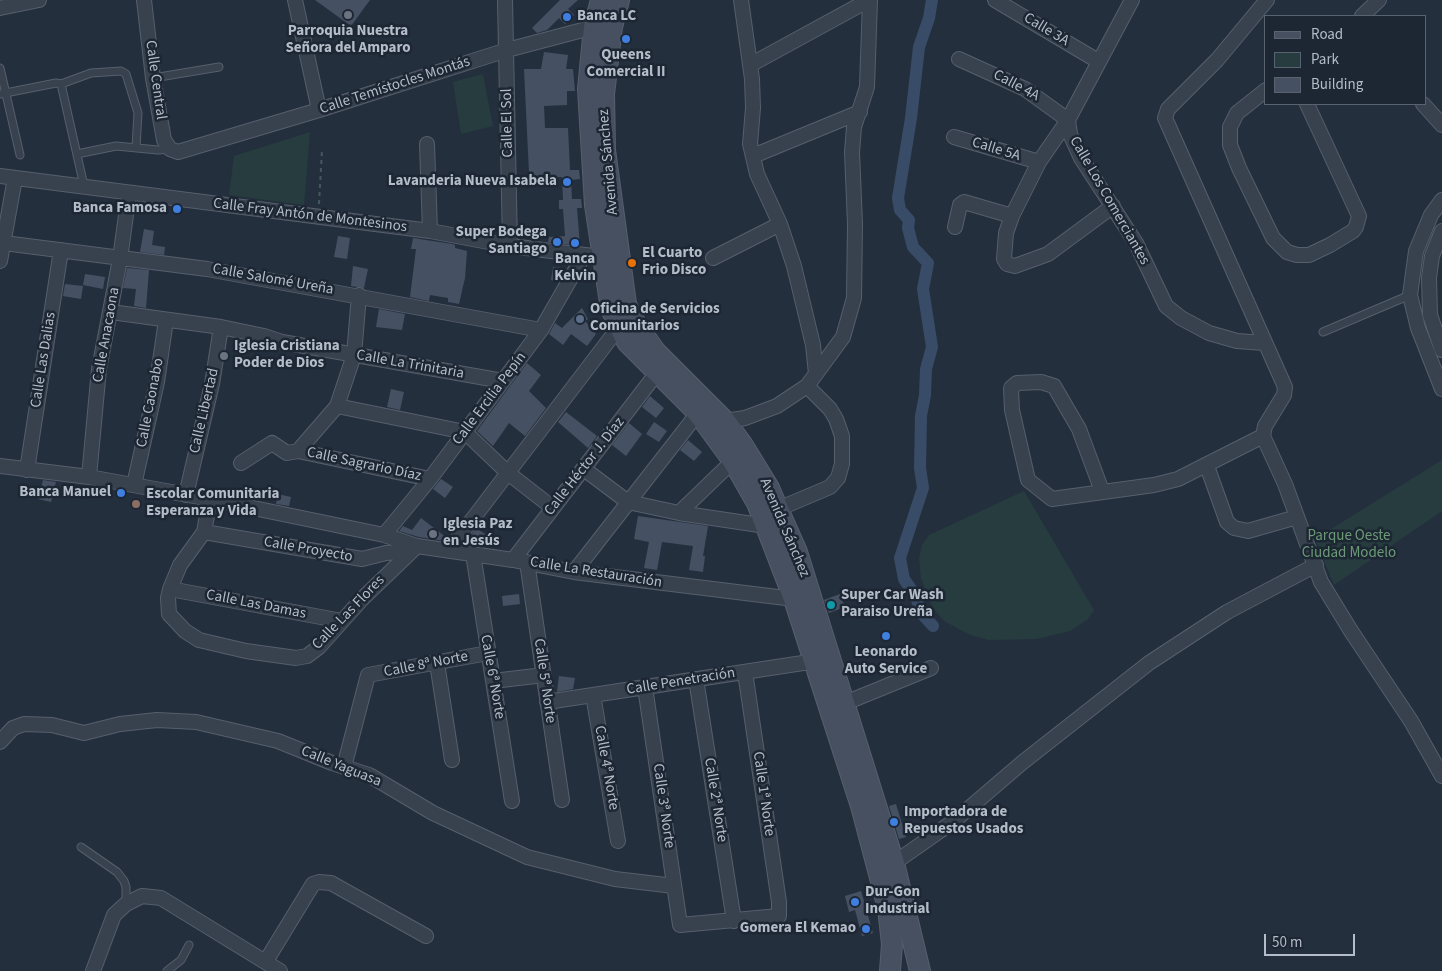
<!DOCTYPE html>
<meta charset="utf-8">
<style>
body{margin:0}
#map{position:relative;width:1442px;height:971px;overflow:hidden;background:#242f3e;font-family:"Source Sans 3",sans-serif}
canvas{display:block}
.legend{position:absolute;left:1264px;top:15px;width:162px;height:90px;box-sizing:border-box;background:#1d2633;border:1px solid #59626f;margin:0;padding:6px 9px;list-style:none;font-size:15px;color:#b4bcc9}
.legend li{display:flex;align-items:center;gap:10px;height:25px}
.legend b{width:25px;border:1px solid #59626f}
.scale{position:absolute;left:1264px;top:934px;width:91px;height:22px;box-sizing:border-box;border:2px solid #b4bcc9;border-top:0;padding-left:6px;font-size:15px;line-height:18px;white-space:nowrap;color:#b4bcc9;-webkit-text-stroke:4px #1d2633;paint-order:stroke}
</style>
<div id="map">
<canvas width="1442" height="971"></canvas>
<ul class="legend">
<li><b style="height:6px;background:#465061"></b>Road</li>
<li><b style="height:14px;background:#263c3f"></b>Park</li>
<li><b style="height:14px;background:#455162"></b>Building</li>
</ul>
<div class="scale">50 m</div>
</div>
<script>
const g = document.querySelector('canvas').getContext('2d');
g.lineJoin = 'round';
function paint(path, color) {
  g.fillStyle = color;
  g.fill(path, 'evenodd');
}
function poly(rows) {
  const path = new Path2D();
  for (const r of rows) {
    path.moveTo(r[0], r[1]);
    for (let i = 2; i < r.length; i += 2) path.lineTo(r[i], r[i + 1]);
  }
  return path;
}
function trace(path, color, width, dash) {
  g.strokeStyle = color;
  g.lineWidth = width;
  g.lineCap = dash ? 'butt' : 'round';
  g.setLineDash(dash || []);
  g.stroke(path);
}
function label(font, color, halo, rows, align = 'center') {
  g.font = font + ' "Source Sans 3",sans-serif';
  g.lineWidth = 5;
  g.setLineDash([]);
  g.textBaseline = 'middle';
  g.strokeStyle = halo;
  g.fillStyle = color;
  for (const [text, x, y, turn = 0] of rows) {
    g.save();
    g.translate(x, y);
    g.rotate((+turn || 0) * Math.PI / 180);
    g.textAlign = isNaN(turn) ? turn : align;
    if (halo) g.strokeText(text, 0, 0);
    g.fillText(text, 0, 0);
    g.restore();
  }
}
paint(poly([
 [483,74,493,126,461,134,453,82],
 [310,132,304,205,229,195,234,156],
 [1442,460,1442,511,1334,585,1315,539],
 [1024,491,1094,610,1087,620,1070,631,1037,639,989,640,970,635,944,621,933,608,921,579,919,558,922,545,929,535]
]), '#263c3f');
trace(poly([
 [932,0,929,18,919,47,911,118,898,198,900,210,909,220,908,228,913,247,928,263,923,289,932,347,926,369,925,395,921,416,920,468,923,488,900,558,904,579,915,595,922,614,933,626]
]), '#394c67', 12);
paint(poly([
 [315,0,370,0,351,26],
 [560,0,578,0,568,9,574,15,565,24,559,18,547,30,537,33,532,28],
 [544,52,568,55,566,69,573,69,575,91,567,91,567,105,544,106,545,128,568,128,570,170,579,170,580,179,571,180,572,199,581,199,582,208,577,208,580,246,548,242,549,237,565,236,563,209,559,209,559,200,563,200,562,177,533,178,533,173,529,173,524,69,541,69],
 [144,229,154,231,152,245,165,247,164,255,140,252],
 [338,236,350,238,347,259,334,257],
 [413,238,452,244,455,245,455,248,467,251,465,278,459,304,448,302,448,298,430,295,429,301,410,297,416,249,411,249],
 [353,266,368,269,364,288,351,286],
 [553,267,563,268,559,282,551,280],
 [127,268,149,270,146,308,134,306,136,289,123,288],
 [85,274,105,277,103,289,83,285],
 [65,284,83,286,81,299,63,296],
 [582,308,588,319,585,321,596,334,587,346,571,334,563,345,549,334,555,323,562,328],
 [379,309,405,314,402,330,376,327],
 [527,363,541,375,529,391,546,408,525,436,509,423,493,446,477,431],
 [391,389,404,392,400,410,387,407],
 [650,396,664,408,656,418,642,407],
 [566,412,597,436,588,448,558,422],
 [654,422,667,431,659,442,646,434],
 [629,423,642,434,626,456,612,445],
 [688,440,702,452,694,461,680,450],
 [441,479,453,487,445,498,433,489],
 [43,480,56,482,51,502,38,499],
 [278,494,291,497,289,506,276,504],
 [638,516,708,526,703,556,705,556,703,572,689,570,693,546,662,542,657,570,644,568,649,542,634,539],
 [421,518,447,538,445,541,419,537,399,531,403,526,412,530],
 [476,528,491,538,489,545,467,541],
 [519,594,520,604,503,606,502,596],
 [840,594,845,607,829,613,824,600],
 [559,676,575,678,573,689,557,692],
 [896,804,906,837,899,839,889,806],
 [861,891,873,933,862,936,855,910,849,912,845,896]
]), '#455162');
const lane = poly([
 [0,68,20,155],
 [153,78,219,67],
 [61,84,84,186],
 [0,94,56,83,61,84,91,73,121,71,126,74,138,113,136,147],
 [77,154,116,146,158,150,170,149],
 [1323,332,1410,295],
 [81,847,117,872,124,881,126,887,126,903],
 [167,971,181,960,189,945]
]);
const street = poly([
 [144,0,153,78,164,140,170,149,178,152,319,110,507,50,594,27,603,27],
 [295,0,319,110],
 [505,0,510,246],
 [741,0,752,79,753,108,750,144,757,174,780,224,794,266,813,345,816,374],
 [995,0,1098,61],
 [1267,0,1217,60,1168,109,1165,118,1285,387,1284,395,1265,426,1263,436,1285,484,1321,582,1351,631,1411,721,1442,776],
 [0,8,39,0],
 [1362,16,1379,0],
 [959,59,1025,89,1068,120],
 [750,65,869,0],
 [1266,90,1237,113,1230,127,1230,145,1239,168,1273,238,1287,252,1297,255,1309,255,1330,245,1353,231,1356,227,1359,216,1307,104],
 [1423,104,1442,125],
 [1068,120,1070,134,1081,158,1136,243,1166,306,1181,318,1209,333,1237,341,1265,343],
 [954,137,1039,162],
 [427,144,430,231],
 [753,156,860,112],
 [0,176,430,231,510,246,610,258],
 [1442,200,1431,215,1416,251,1410,295,1418,328,1442,389],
 [1113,206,1048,254,1015,266,1007,264,1004,259,1006,233,1012,216,1039,162,1068,120,1132,0],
 [955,227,960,205,964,202,1012,216],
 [1442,231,1432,256,1429,278,1430,315,1442,350],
 [4,243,207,269,541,330],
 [713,258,780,224],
 [0,261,15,178],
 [111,312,221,327,264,336,282,342,503,381],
 [337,406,465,432,508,473,553,508],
 [725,421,745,418,777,406,807,386,843,337,854,298,855,224,852,152,854,127,867,87,870,0],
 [298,451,430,479],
 [241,463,272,443,287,453,298,451,337,406,354,355,359,295],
 [0,466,89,477,210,499,384,535,417,546,513,560,574,572,794,599,800,597],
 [1207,466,1227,522,1234,528,1248,531,1297,517],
 [584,469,628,502,679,513,766,526],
 [27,470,61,250],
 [89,477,99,369,120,259,129,193],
 [134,485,157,382,166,320],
 [1102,491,1079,429,1054,386,1041,382,1017,383,1011,388,1012,410,1028,480,1052,499,1154,485,1178,479,1263,436],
 [186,495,212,384,221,327],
 [210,499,204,532,180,565,170,589,168,598,169,614,185,631,199,640,246,651,296,658,307,656,319,647,362,599,417,546],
 [778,509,830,487,838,478,842,464,842,436,836,419,830,409,807,386],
 [679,513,733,461],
 [204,532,362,559,386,553,411,551],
 [384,535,430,479,541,330,584,255],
 [449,550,619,327],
 [473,554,512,801],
 [513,560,656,374],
 [527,562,562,800],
 [574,572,698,413],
 [170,589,342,621],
 [437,663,452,760],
 [696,679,734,921],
 [493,681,544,675],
 [645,687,680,925,779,916,779,902,745,672],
 [593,695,618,841],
 [547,702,816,661],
 [845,703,931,668],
 [0,742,13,728,24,724,52,725,84,733,120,724,157,720,196,722,278,741,332,763,369,775,433,813,527,857,615,879,674,886],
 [344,767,368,675,488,653],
 [894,863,954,821,1023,762,1149,663,1227,612,1316,565],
 [266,961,313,884,319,882,331,883,426,936],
 [93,971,114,915,126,904,142,896,161,898,280,971]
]);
const secondary = poly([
 [601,0,594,27,588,89,595,205,611,309,627,342,698,413,733,461,757,503,794,599,861,806,888,908,892,944,890,971],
 [619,0,612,27,604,94,605,150,626,304,632,318,655,351,725,421,742,444,769,488,778,509,797,552,894,863,920,971]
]);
trace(lane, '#565f6c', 9);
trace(street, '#565f6c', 16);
trace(secondary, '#565f6c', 22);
trace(poly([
 [319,204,322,150]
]), '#44595c', 2, [4, 4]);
trace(lane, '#38414e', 7);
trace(street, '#38414e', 14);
trace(secondary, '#465061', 20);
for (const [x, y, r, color] of [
 [348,15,5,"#6b7280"],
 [567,17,5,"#3f7fe0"],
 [626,39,5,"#3f7fe0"],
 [567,182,5,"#3f7fe0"],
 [177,209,5,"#3f7fe0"],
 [557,242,5,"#3f7fe0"],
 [575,243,5,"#3f7fe0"],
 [632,263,5,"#e8710a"],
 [580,319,5,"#5c6f8a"],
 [224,356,5,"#6b7280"],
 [121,493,5,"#3f7fe0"],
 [136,504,5,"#8d6e63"],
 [433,534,5,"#6b7280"],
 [831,605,5,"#0f9aa8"],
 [886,636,5,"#3f7fe0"],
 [894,822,5,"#3f7fe0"],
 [855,902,5,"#3f7fe0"],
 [866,929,5,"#3f7fe0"]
]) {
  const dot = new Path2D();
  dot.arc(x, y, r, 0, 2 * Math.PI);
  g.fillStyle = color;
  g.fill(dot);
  trace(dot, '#1d2633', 2);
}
label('bold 15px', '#b4bcc9', '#1d2633', [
 ["Banca LC",577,17],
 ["Parroquia Nuestra",348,32,"center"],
 ["Señora del Amparo",348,49,"center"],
 ["Queens",626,56,"center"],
 ["Comercial II",626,73,"center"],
 ["Lavanderia Nueva Isabela",557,182,"right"],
 ["Banca Famosa",167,209,"right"],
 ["Super Bodega",547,233,"right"],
 ["Santiago",547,250,"right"],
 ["El Cuarto",642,254],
 ["Frio Disco",642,271],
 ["Banca",575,260,"center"],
 ["Kelvin",575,277,"center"],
 ["Oficina de Servicios",590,310],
 ["Comunitarios",590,327],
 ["Iglesia Cristiana",234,347],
 ["Poder de Dios",234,364],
 ["Banca Manuel",111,493,"right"],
 ["Escolar Comunitaria",146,495],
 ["Esperanza y Vida",146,512],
 ["Iglesia Paz",443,525],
 ["en Jesús",443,542],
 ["Super Car Wash",841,596],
 ["Paraiso Ureña",841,613],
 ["Leonardo",886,653,"center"],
 ["Auto Service",886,670,"center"],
 ["Importadora de",904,813],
 ["Repuestos Usados",904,830],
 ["Dur-Gon",865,893],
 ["Industrial",865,910],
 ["Gomera El Kemao",856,929,"right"]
], 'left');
label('15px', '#b4bcc9', '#1d2633', [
 ["Calle 3A",1046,30,31],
 ["Calle Central",155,80,82],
 ["Calle Temístocles Montás",395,86,-18],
 ["Calle 4A",1016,86,28],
 ["Calle El Sol",508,123,-91],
 ["Calle 5A",996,150,17],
 ["Avenida Sánchez",609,162,-95],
 ["Calle Los Comerciantes",1109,201,60],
 ["Calle Fray Antón de Montesinos",310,216,7],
 ["Calle Salomé Ureña",273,280,10],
 ["Calle Anacaona",107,335,-80],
 ["Calle Las Dalias",44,360,-81],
 ["Calle La Trinitaria",410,365,10],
 ["Calle Ercilia Pepín",490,399,-53],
 ["Calle Caonabo",151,403,-79],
 ["Calle Libertad",205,411,-77],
 ["Calle Sagrario Díaz",364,465,12],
 ["Calle Héctor J. Díaz",585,467,-52],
 ["Avenida Sánchez",784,528,67],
 ["Calle Proyecto",308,550,10],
 ["Calle La Restauración",596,573,9],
 ["Calle Las Damas",256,605,11],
 ["Calle Las Flores",349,613,-46],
 ["Calle 8ª Norte",426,665,-11],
 ["Calle 6ª Norte",492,677,80],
 ["Calle 5ª Norte",544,681,82],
 ["Calle Penetración",681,682,-9],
 ["Calle Yaguasa",341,767,22],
 ["Calle 4ª Norte",606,768,80],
 ["Calle 1ª Norte",763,794,82],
 ["Calle 2ª Norte",715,800,81],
 ["Calle 3ª Norte",663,806,82]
]);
label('15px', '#6b9a76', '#1d2633', [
 ["Parque Oeste",1349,537],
 ["Ciudad Modelo",1349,554]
]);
</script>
